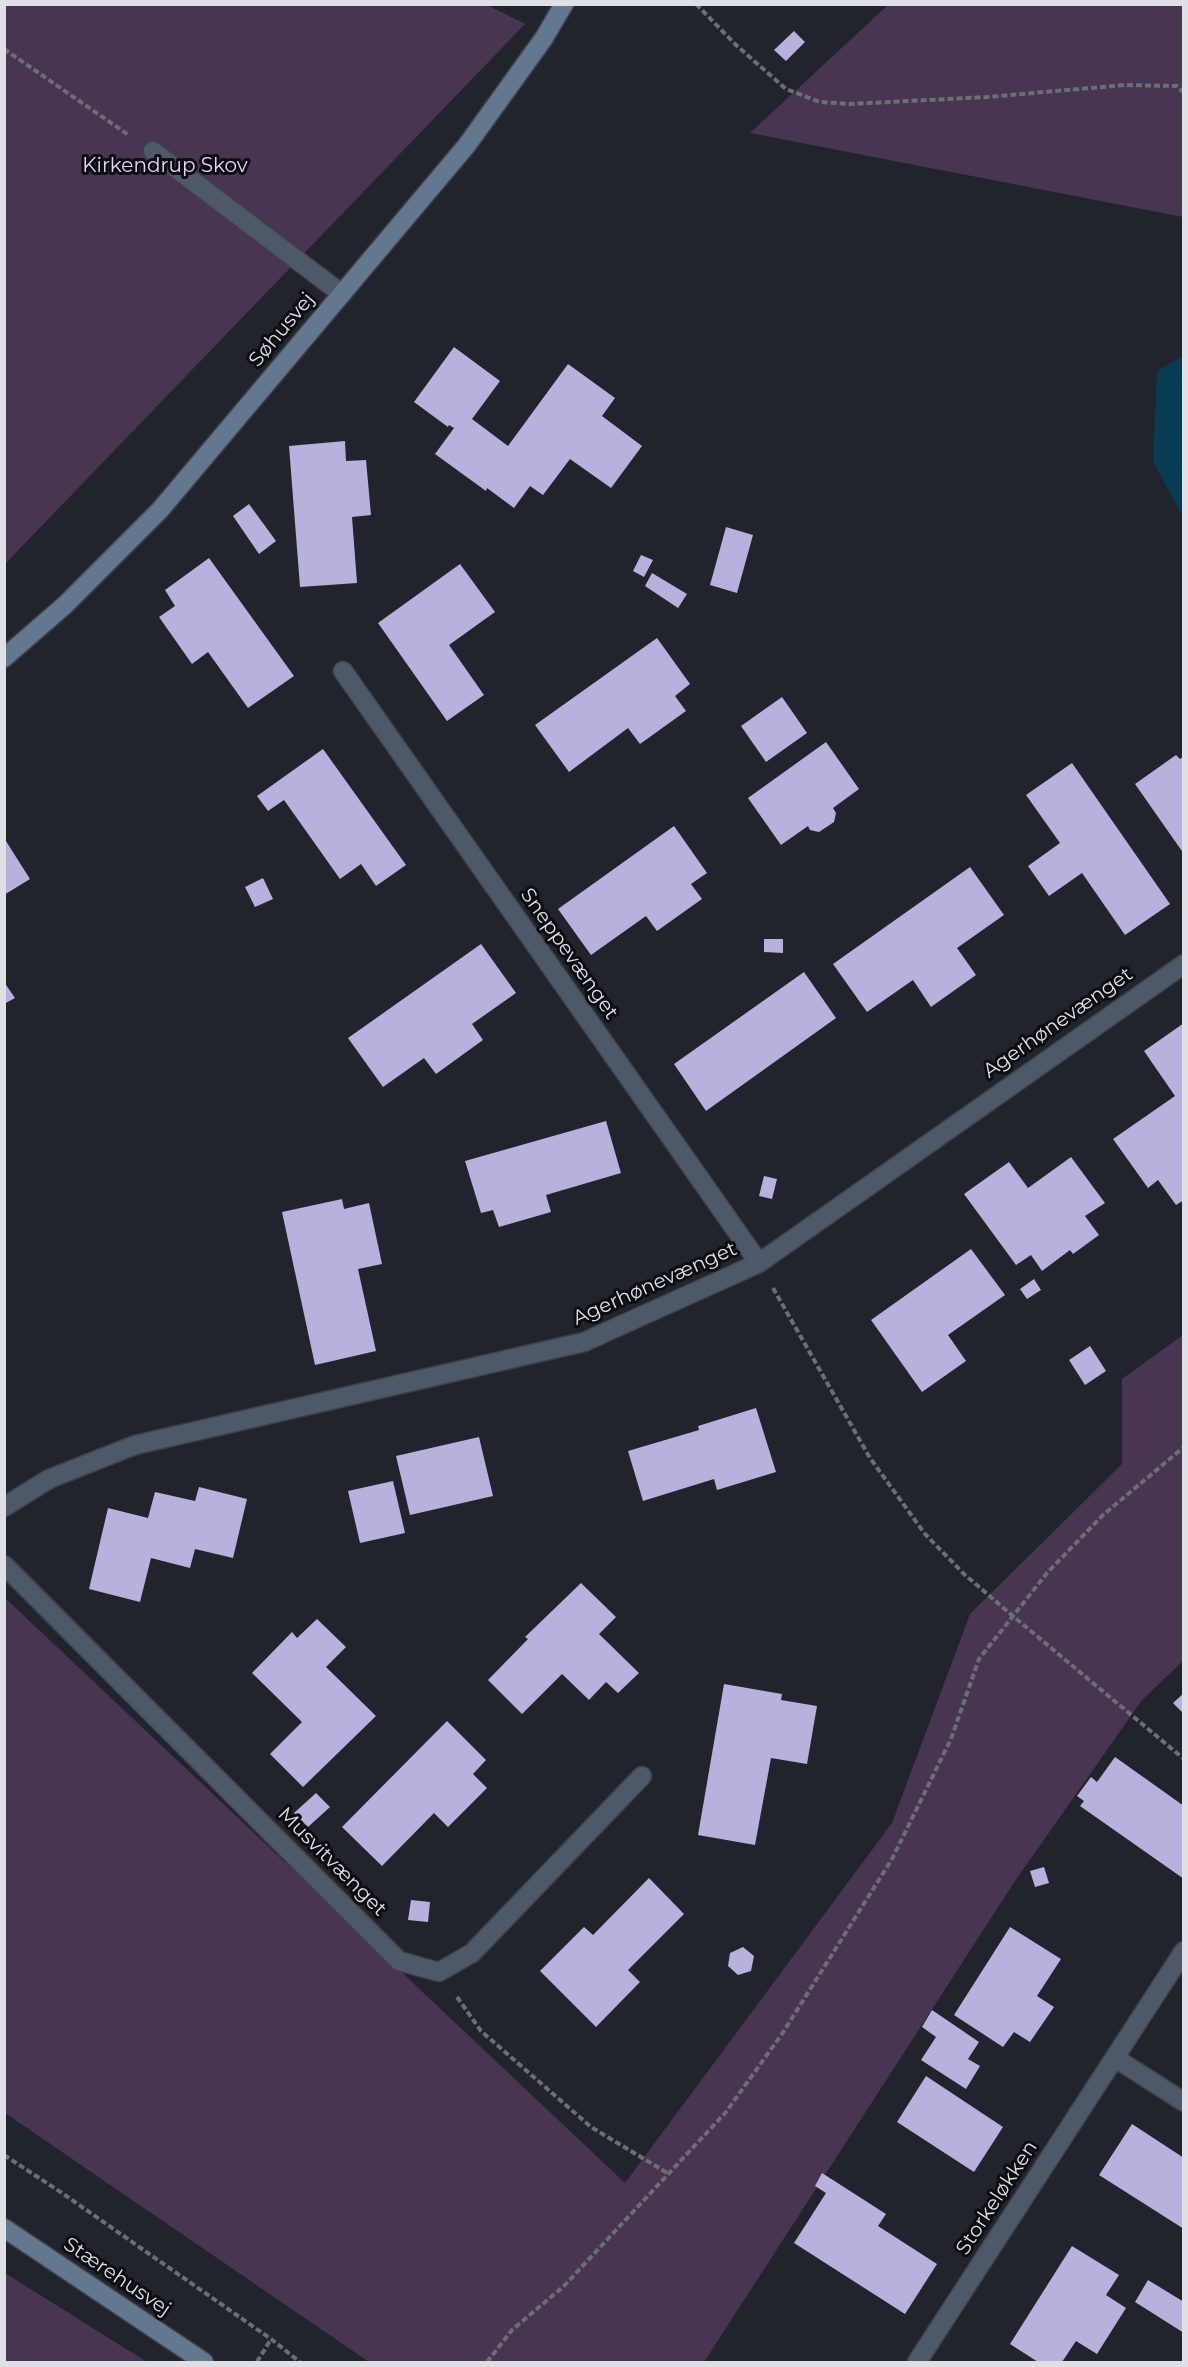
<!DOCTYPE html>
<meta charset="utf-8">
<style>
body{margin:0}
#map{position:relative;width:1188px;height:2367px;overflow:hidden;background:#22242d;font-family:Montserrat,sans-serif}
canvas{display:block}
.frame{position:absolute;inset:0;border:6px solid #dee0e6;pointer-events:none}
</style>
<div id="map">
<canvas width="1188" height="2367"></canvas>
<div class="frame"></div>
</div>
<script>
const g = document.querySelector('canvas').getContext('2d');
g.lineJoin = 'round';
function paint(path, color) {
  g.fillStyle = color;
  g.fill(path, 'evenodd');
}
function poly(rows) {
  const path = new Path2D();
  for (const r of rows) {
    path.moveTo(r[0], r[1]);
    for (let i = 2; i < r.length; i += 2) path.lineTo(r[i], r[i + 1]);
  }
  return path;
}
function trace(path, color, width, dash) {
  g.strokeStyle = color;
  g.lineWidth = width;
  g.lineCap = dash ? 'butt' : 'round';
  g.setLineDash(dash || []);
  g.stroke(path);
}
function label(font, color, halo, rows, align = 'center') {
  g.font = font + ' Montserrat,sans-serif';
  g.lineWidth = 6;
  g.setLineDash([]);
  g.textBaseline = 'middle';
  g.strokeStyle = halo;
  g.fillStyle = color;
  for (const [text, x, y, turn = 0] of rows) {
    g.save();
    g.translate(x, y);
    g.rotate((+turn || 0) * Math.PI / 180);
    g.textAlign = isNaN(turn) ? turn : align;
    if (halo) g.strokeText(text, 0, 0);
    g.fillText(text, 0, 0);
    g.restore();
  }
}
paint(poly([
 [485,4,525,24,5,564,5,5],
 [888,5,1183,5,1183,217,750,133],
 [1183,1335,1183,1661,1142,1700,1013,1884,704,2362,369,2362,5,2113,4,1597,625,2183,892,1823,970,1614,1122,1464,1122,1379],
 [4,2273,5,2273,147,2362,5,2362]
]), '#473551');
paint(poly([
 [1183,356,1183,513,1180,512,1153,461,1157,371]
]), '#073c52');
paint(poly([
 [794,31,805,42,786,61,774,50],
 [454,347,500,381,472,419,508,446,568,364,615,398,602,416,642,446,611,488,570,459,543,495,530,486,514,508,487,488,486,491,435,454,454,428,449,425,448,427,414,402],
 [345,441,346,461,366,460,371,515,352,517,357,583,300,587,289,446],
 [249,504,276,541,259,554,233,516],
 [726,527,753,535,737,593,710,585],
 [641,555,653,560,644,577,633,571],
 [209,558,294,676,248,708,208,652,192,664,159,617,175,606,165,590],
 [460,564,495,612,449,645,484,695,447,721,378,623],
 [652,573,687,594,678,608,645,586],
 [657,638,690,684,675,696,686,711,640,744,628,728,569,772,535,725],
 [782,697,807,733,766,762,741,726],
 [826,742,859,789,833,808,836,813,834,822,819,832,810,830,808,826,781,845,748,798],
 [323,749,406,865,376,886,361,864,340,879,284,800,268,811,257,796],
 [1176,755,1180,759,1184,756,1184,854,1135,784],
 [1072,763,1170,904,1125,935,1082,873,1049,896,1028,866,1060,843,1026,795],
 [674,826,707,873,691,884,702,899,657,931,646,916,591,955,558,909],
 [4,838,30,879,4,895],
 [970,867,1004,915,957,948,976,975,931,1007,913,980,867,1012,833,964],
 [263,878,273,899,255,907,245,887],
 [764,939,783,939,783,953,764,952],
 [481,944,516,993,472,1024,483,1040,436,1074,424,1058,383,1087,348,1038],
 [804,972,836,1018,706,1111,674,1064],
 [4,982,15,998,4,1004],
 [1184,1023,1184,1200,1176,1205,1158,1180,1148,1188,1113,1139,1175,1096,1144,1051],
 [606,1121,621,1173,546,1195,551,1212,499,1227,493,1210,481,1213,465,1161],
 [1071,1157,1105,1203,1085,1216,1099,1235,1073,1254,1070,1250,1042,1271,1031,1255,1016,1265,964,1194,1009,1162,1028,1188],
 [764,1176,777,1179,772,1199,759,1196],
 [342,1199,344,1209,369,1203,382,1264,358,1269,376,1351,315,1365,282,1212],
 [971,1249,1005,1295,948,1335,966,1361,922,1392,871,1320],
 [1034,1279,1041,1290,1027,1299,1020,1289],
 [1090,1346,1106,1371,1085,1385,1069,1360],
 [756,1408,776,1472,717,1490,714,1479,643,1501,628,1451,699,1430,698,1426],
 [479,1437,493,1496,410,1515,396,1456],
 [393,1481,405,1533,360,1543,348,1491],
 [199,1487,247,1499,233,1558,195,1549,190,1568,151,1558,140,1602,89,1589,108,1508,148,1518,155,1492,195,1501],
 [581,1583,616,1617,599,1634,639,1673,618,1693,606,1682,589,1700,562,1674,522,1714,488,1680,528,1639,525,1637],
 [317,1619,346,1647,326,1667,376,1716,303,1787,270,1754,302,1722,252,1673,292,1632,297,1638],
 [724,1684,782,1694,781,1700,817,1706,807,1764,771,1758,755,1845,698,1835],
 [1184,1693,1184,1714,1173,1703],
 [447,1721,486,1760,473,1774,487,1788,448,1827,434,1813,382,1866,342,1827],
 [1115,1757,1184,1806,1184,1879,1080,1806,1084,1801,1077,1796,1091,1777,1097,1782],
 [316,1793,330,1807,308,1827,294,1813],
 [1044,1867,1049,1883,1035,1887,1030,1871],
 [649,1878,684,1914,628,1970,640,1982,596,2027,540,1971,584,1927,593,1935],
 [411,1900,430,1902,428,1922,408,1920],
 [1010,1927,1061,1959,1037,1996,1054,2007,1030,2042,1014,2032,1003,2047,954,2015],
 [743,1947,754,1956,751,1971,738,1975,728,1966,730,1953],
 [932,2010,979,2042,968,2059,980,2066,966,2089,921,2060,936,2037,922,2027],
 [926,2076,1003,2127,974,2172,897,2122],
 [1132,2124,1184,2158,1184,2229,1099,2175],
 [822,2173,886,2214,878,2226,937,2264,905,2314,794,2243,826,2193,815,2186],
 [1072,2246,1119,2275,1106,2295,1126,2308,1097,2354,1076,2341,1062,2362,1038,2362,1010,2344],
 [1148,2280,1184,2302,1184,2333,1135,2302]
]), '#b8b0dd');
const lane = poly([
 [153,151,342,294]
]);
const street = poly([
 [343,671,759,1263],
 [4,1507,49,1479,135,1445,584,1342,759,1263,1184,964],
 [4,1565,399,1961,439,1972,472,1953,642,1776],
 [1115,2058,1184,2102],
 [917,2362,1184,1951]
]);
const secondary = poly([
 [4,658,65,605,160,510,467,145,544,38,564,4],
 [4,2228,204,2362]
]);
trace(lane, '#40424b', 21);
trace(street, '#40424b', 21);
trace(secondary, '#40424b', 21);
trace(poly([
 [696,4,736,45,786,89,820,102,850,104,987,97,1125,85,1177,86,1184,93],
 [4,49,130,136],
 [773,1288,870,1458,925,1534,964,1574,1014,1617,1184,1759],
 [457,1997,481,2031,591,2127,669,2174],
 [4,2155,62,2193,271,2339,300,2362],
 [257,2362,271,2339],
 [487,2362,512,2330,564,2286,726,2112,782,2034,892,1859,951,1739,979,1659,1047,1573,1103,1515,1184,1447]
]), '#6c6e75', 4, [6, 3]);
trace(lane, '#4d5968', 18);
trace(street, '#4d5968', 18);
trace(secondary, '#63778e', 18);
label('20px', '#e9d2f7', '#0c0e12', [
 ["Kirkendrup Skov",165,166]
]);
label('20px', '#dee0e6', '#0c0e12', [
 ["Søhusvej",282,330,-50],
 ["Sneppevænget",569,954,55],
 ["Agerhønevænget",1058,1023,-35],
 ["Agerhønevænget",655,1284,-24],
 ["Musvitvænget",332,1862,45],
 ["Storkeløkken",997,2198,-57],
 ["Stærehusvej",117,2277,34]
]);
</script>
